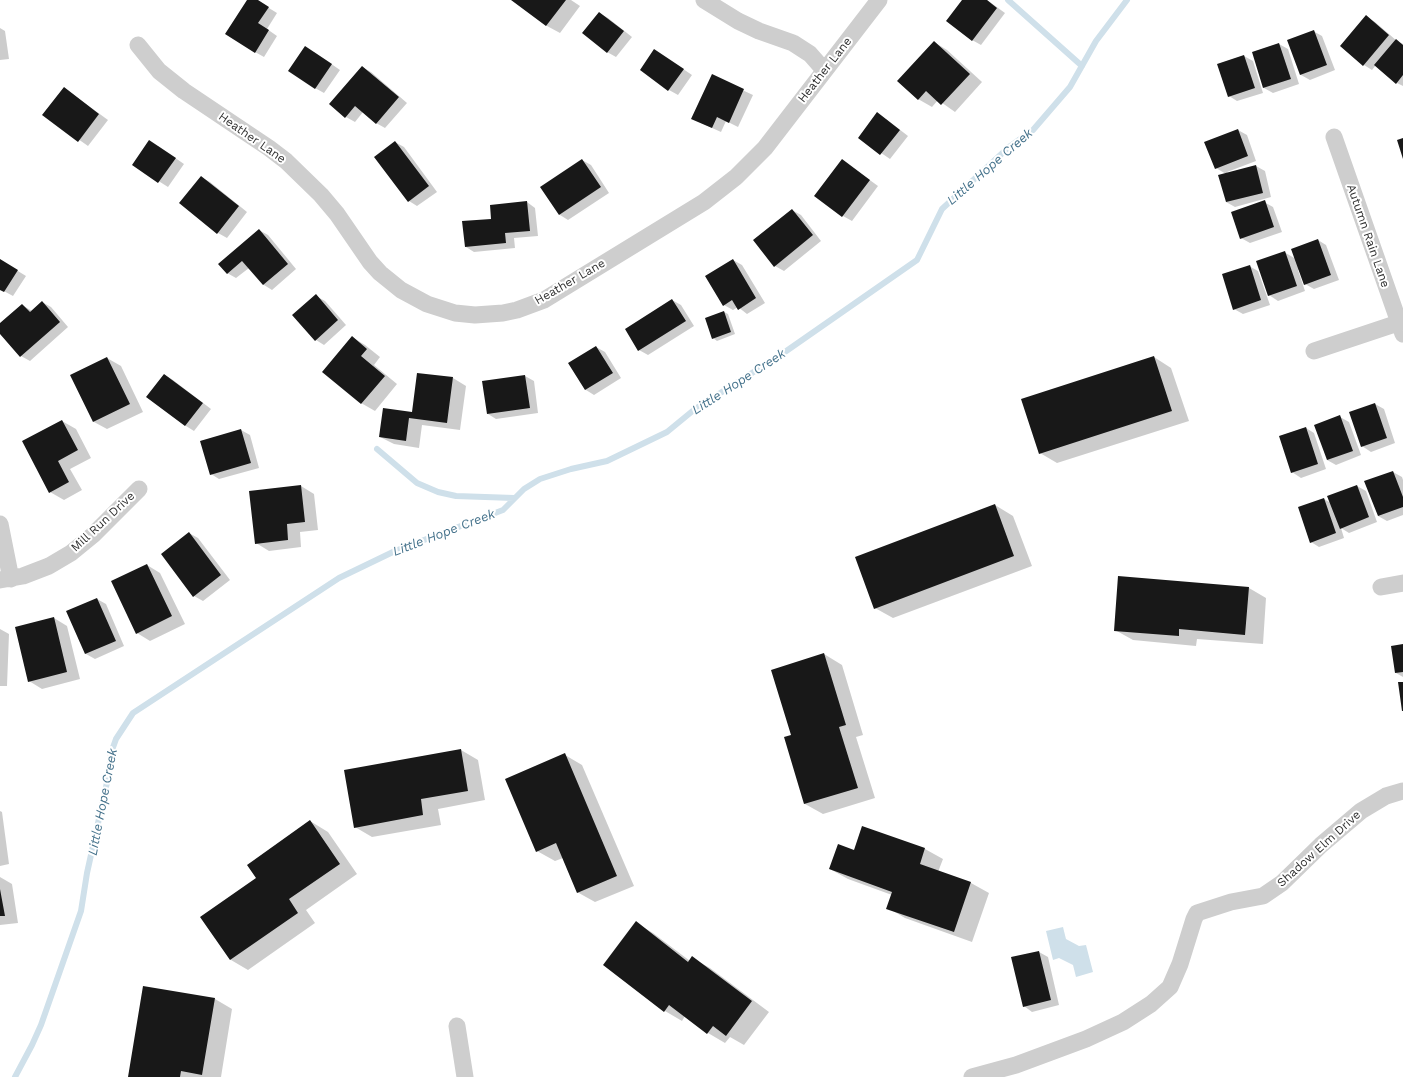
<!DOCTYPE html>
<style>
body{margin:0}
canvas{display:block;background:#fff}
</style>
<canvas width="1403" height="1077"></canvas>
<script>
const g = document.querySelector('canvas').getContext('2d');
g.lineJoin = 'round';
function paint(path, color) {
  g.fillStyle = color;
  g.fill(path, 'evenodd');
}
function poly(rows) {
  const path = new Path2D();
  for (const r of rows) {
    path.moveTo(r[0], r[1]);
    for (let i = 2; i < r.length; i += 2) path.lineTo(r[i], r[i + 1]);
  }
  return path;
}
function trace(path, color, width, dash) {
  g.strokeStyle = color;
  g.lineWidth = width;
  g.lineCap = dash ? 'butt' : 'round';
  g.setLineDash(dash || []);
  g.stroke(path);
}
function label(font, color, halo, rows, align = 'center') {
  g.font = font + ' "Work Sans",sans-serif';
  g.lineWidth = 4;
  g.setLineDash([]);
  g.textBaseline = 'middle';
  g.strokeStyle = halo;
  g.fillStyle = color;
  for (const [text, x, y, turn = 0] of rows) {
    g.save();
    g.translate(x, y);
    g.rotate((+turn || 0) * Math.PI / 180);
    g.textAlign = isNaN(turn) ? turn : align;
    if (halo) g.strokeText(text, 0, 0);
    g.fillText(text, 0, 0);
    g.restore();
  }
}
paint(poly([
 [1063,927,1066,939,1079,946,1086,945,1093,972,1076,977,1073,965,1059,958,1053,960,1046,931]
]), '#cfe0ea');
paint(poly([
 [248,0,256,0,277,13,267,29,277,36,264,57,255,52],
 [513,0,571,0,580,6,560,33,547,26],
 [963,0,987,0,1005,13,981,45,972,40],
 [599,13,608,18,632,37,616,57,607,52],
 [1367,17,1375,22,1397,41,1403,44,1403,86,1397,83,1376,65,1372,70,1364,65],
 [0,28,5,31,9,59,0,60],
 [1313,31,1322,36,1335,70,1310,80,1301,75],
 [934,42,947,50,982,82,955,112,938,100,932,107,918,99],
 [1279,44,1288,49,1299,84,1273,93,1264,88],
 [655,50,692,75,678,95,669,90],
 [314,52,340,70,324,93,315,88],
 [1244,56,1253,61,1263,93,1237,101,1229,96],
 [362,67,371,72,407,103,385,128,376,123,363,112,355,122,346,117,331,104],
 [712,76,753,95,738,127,726,121,721,132,701,123],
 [64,88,108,120,88,146,44,115],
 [886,119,908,136,890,159,859,138],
 [1238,130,1247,135,1256,161,1227,172,1228,173,1256,166,1265,171,1271,197,1235,207,1226,202,1226,174,1216,168],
 [395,142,404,147,437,192,417,206,409,201],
 [158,146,184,164,168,187,133,165],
 [582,160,591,165,609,193,568,220,560,215,542,187],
 [842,160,878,186,852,221,843,216,816,195],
 [201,177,210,182,247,212,227,238,218,233,181,203],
 [527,202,535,208,538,236,514,238,515,248,474,252,466,247,492,219],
 [1264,202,1273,207,1282,232,1250,243,1241,238],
 [792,210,801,215,821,241,784,271,775,266],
 [259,230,268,235,296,269,272,290,264,285,249,268,236,278,227,273],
 [1318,240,1326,245,1339,280,1314,289,1305,284,1300,270,1298,270,1305,291,1278,301,1269,295,1284,252,1296,259],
 [0,260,26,276,13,296,0,289],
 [733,260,742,265,765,303,747,314,738,307,733,310,724,305],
 [1249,266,1258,271,1270,305,1243,314,1234,309],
 [316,296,325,301,346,325,324,345,316,340],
 [672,300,681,305,694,326,648,355,639,350],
 [42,302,51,307,68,327,30,361,21,356,0,332,0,324,22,305,32,311],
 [724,312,728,314,735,334,717,341,713,338],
 [352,337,365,345,380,357,374,365,397,384,375,411,361,403],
 [596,347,605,352,621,378,594,395,586,390,570,363],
 [1154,357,1171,368,1189,421,1057,463,1040,453],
 [107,358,121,366,143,412,107,429,94,422],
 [165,375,173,380,211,409,194,431,186,426,148,397],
 [525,376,534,381,538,413,496,419,488,414],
 [453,378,466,386,460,430,422,425,419,448,394,444,380,437,413,413],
 [1375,404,1384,409,1395,443,1371,452,1362,446],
 [1340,417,1349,422,1361,455,1336,465,1327,460],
 [62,421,76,429,91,458,70,469,82,490,64,500,50,492],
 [1306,428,1314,433,1326,469,1301,478,1292,472],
 [241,430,250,435,259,468,219,479,211,474,201,441],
 [1393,472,1402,477,1403,480,1403,515,1387,521,1378,516],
 [301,486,314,494,318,530,300,532,301,547,269,551,256,543],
 [1357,486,1366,491,1377,522,1349,533,1341,528,1344,538,1319,547,1311,542,1324,499,1331,503],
 [995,505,1013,516,1032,566,893,618,875,608],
 [189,533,198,538,230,580,203,601,194,596],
 [147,565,160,573,185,624,150,641,137,633],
 [1249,588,1266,598,1263,644,1197,639,1196,646,1133,640,1115,630],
 [97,599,106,604,124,646,95,659,86,654,68,612],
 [54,618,67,626,80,679,42,689,29,681],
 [0,629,9,634,7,686,0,686],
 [1403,645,1403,677,1396,673],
 [824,654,842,665,863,735,856,737,875,798,823,814,805,804,785,738,792,736],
 [461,750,478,760,485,800,438,809,441,825,372,837,355,827],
 [565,755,582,765,634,886,595,902,577,892,563,858,555,861,537,851],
 [0,811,2,812,9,864,0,866],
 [310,821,328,832,357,874,306,910,315,923,248,970,231,960,201,917,257,878],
 [863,827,925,849,943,859,938,872,971,883,989,893,972,942,905,918,888,908,892,895,848,879,830,869,855,851],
 [0,877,12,884,18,923,0,925],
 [636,923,653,933,690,961,692,958,710,968,769,1012,744,1045,730,1037,725,1043,708,1033,685,1016,682,1021,665,1011],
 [1039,952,1048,957,1059,1005,1032,1012,1024,1006],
 [215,999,232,1009,221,1077,129,1077]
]), '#0003');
trace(poly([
 [1008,0,1082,66],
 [377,449,417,483,438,492,456,496,514,498],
 [15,1077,32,1045,41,1025,81,911,87,873,108,778,111,753,116,739,133,713,339,578,395,551,503,510,524,489,540,479,571,469,607,461,667,432,695,409,782,354,917,260,942,209,1009,147,1033,130,1070,87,1096,41,1127,0]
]), '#cfe0ea', 6);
paint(poly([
 [247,0,258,0,269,7,258,23,269,30,255,53,225,34],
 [511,0,566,0,546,26],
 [962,0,987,0,997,8,972,41,946,21],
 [599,12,624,31,607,53,582,33],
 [1366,15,1389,35,1363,66,1340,46],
 [1314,30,1327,65,1300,75,1287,40],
 [1396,39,1403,45,1403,75,1396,84,1374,65],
 [934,41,970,74,941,105,926,91,918,100,897,81],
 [1279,43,1291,79,1263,88,1252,52],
 [305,46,332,64,315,89,288,71],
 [654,49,684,69,668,91,640,70],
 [1244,55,1255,88,1228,97,1217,64],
 [362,66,399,97,376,124,355,106,345,118,329,104],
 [712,74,744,89,729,123,717,117,712,128,691,119],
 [64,87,99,114,78,142,42,115],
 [877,112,900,130,880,155,858,138],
 [1238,129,1248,156,1215,169,1204,142],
 [1403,138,1403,159,1397,140],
 [149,140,176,158,158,183,132,165],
 [395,141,429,186,408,202,374,157],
 [582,159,601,187,559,215,540,187],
 [842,159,870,180,842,217,814,196],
 [1256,165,1263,193,1226,202,1218,175],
 [201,176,239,206,217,234,179,203],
 [1265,200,1274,227,1240,239,1231,212],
 [527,201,530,231,505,233,506,243,465,247,462,221,491,219,490,205],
 [792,209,813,235,774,267,753,240],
 [259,229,288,264,263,285,242,261,227,274,218,264],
 [1318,239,1331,275,1304,285,1291,249],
 [1285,251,1297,286,1268,296,1256,261],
 [0,259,18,270,4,292,0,290],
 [733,259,756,298,738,310,732,300,723,306,705,276],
 [1250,265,1261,300,1233,310,1222,274],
 [316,294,338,320,315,341,292,315],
 [672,299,686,321,638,351,625,329],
 [42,301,60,322,20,357,0,334,0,323,22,304,30,312],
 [724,311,731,332,712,339,705,318],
 [352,336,367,349,361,356,385,376,361,404,322,372],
 [596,346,613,373,585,390,568,363],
 [1154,356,1172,411,1039,454,1021,399],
 [107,357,130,404,93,422,70,375],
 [417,373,453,377,447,423,409,418,406,441,379,437,383,408,412,412],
 [164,374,203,403,185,426,146,397],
 [525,375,530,408,487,414,482,381],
 [1375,403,1387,438,1361,447,1349,412],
 [1340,415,1353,451,1327,460,1314,425],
 [62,420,78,450,58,461,69,482,49,493,22,441],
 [1306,427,1318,464,1291,473,1279,436],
 [241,429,251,463,210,475,200,441],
 [1393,471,1403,497,1403,507,1378,516,1364,481],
 [301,485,305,522,287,524,288,540,255,544,249,491],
 [1357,485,1369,517,1340,529,1327,496],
 [1324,498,1336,533,1310,543,1298,507],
 [995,504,1014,556,874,609,855,557],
 [189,532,221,575,193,597,161,554],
 [147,564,172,616,136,634,111,581],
 [1118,576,1249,587,1245,635,1179,629,1179,636,1114,631],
 [97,598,116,641,85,654,66,611],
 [54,617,67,672,28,682,15,627],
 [1403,644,1403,672,1395,673,1391,646],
 [824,653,846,725,839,727,858,788,804,804,784,737,791,735,771,670],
 [1398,682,1403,682,1403,711,1402,711],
 [461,749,468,791,421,799,423,815,354,828,344,770],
 [565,753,617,876,577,893,556,843,536,852,505,779],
 [310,820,340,864,289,899,298,913,230,960,200,917,256,878,247,865],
 [862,826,925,848,920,864,971,882,954,932,886,909,892,892,829,869,838,844,854,850],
 [0,889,5,916,0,916],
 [636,921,688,962,692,956,752,1001,726,1036,713,1026,707,1034,669,1005,664,1012,603,965],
 [1039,951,1051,1000,1023,1007,1011,957],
 [143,986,215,998,202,1075,181,1071,180,1077,128,1077]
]), '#181818');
trace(poly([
 [704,0,738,21,759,31,793,43,810,54,824,70],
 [138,45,159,71,184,91,269,148,286,161,321,195,337,214,370,262,380,273,401,290,427,304,455,313,475,315,503,313,517,310,544,300,704,202,736,177,765,148,879,0],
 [1334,137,1403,334],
 [1314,351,1398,323],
 [0,524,11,579],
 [0,580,23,576,49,566,71,553,93,535,139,489],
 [1381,587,1403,583],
 [457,1026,465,1077],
 [972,1077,1016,1065,1086,1039,1123,1022,1151,1004,1170,987,1180,964,1194,919,1197,913,1231,902,1263,896,1282,883,1321,845,1361,811,1386,796,1403,791]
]), '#cecece', 17);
label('12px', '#313131', '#fff', [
 ["Heather Lane",825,70,-52],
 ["Heather Lane",252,138,35],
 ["Autumn Rain Lane",1368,236,71],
 ["Heather Lane",570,282,-30],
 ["Mill Run Drive",103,522,-43],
 ["Shadow Elm Drive",1319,849,-42]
]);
label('italic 13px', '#46738c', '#fff', [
 ["Little Hope Creek",990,167,-41],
 ["Little Hope Creek",739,382,-33],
 ["Little Hope Creek",444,533,-21],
 ["Little Hope Creek",103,802,-79]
]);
</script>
